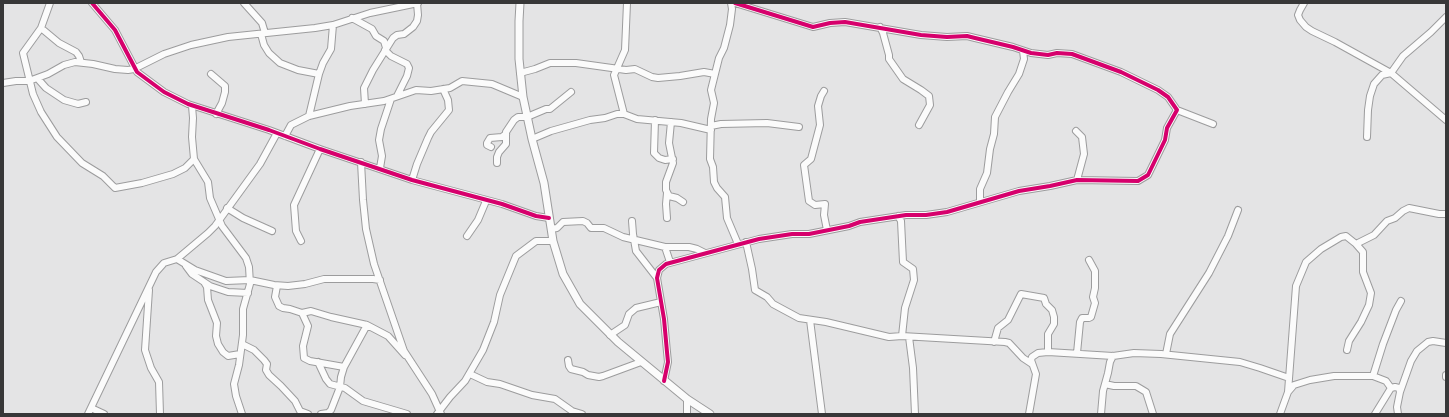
<!DOCTYPE html>
<style>
body{margin:0}
#map{position:relative;width:1449px;height:417px;overflow:hidden;background:#e4e4e5;font-family:"Source Sans 3",sans-serif}
canvas{display:block}
.frame{position:absolute;inset:0;border:4px solid #373738;pointer-events:none}
</style>
<div id="map">
<canvas width="1449" height="417"></canvas>
<div class="frame"></div>
</div>
<script>
const g = document.querySelector('canvas').getContext('2d');
g.lineJoin = 'round';
function poly(rows) {
  const path = new Path2D();
  for (const r of rows) {
    path.moveTo(r[0], r[1]);
    for (let i = 2; i < r.length; i += 2) path.lineTo(r[i], r[i + 1]);
  }
  return path;
}
function trace(path, color, width, dash) {
  g.strokeStyle = color;
  g.lineWidth = width;
  g.lineCap = dash ? 'butt' : 'round';
  g.setLineDash(dash || []);
  g.stroke(path);
}
const minor = poly([
 [50,3,41,28,23,53,33,94,41,112,57,137,82,163,103,176,115,188,142,183,173,174,185,168,194,159],
 [92,3,115,30,137,72,164,92,188,104,269,130,320,149,412,180,502,204,536,216,549,218],
 [244,3,262,23,265,33],
 [731,3,732,9,730,25,724,48,719,58,711,90,714,103,711,119,710,159,713,167,714,182,717,188,725,197,727,218,738,244],
 [1304,3,1300,10,1298,15,1300,20,1306,27,1312,31,1335,42,1391,73,1446,120],
 [352,18,372,29,376,36,384,41,386,48],
 [880,27,883,33,889,55,889,59,903,79,921,90,929,96,930,105,919,125],
 [41,28,59,43,76,52,79,56,81,62],
 [261,34,264,45,269,53,280,63,298,70,319,74],
 [385,50,391,56,407,64,409,68,407,76,397,96],
 [520,73,535,69,550,63,576,63,626,70,635,69,652,77,658,78,680,76,704,72,715,74],
 [211,74,225,86,225,92,222,103,216,114],
 [38,79,46,88,64,100,78,104,86,102],
 [3,83,16,81,29,81,48,74,64,65,75,62,93,64,115,69,128,70,134,69,164,54,191,45,228,37,315,28,333,25,370,13,418,3],
 [824,91,821,96,818,106,820,125,811,159,804,165,809,201,815,205,825,204,824,215,827,230],
 [365,104,364,88,373,70,393,38,397,35,404,34,413,27,417,21,418,15,417,3],
 [192,106,193,118,192,137,194,159,208,182,210,198,222,226,246,258,249,267,250,284,243,309,243,335,239,365,234,384,236,396,242,414],
 [1177,110,1213,124],
 [624,114,614,75,625,50,627,3],
 [309,116,319,74,323,63,331,49,333,25],
 [655,120,654,153,659,158,665,160,673,159],
 [671,122,669,143,673,163,666,182,666,190,669,196,677,198,683,202],
 [711,126,721,124,767,123,799,127],
 [1076,131,1082,137,1084,154,1077,180],
 [285,136,291,125,309,116,350,106,384,101,416,90,431,91,450,88,462,81,492,84,523,97],
 [1367,137,1368,110,1370,96,1374,84,1382,75,1391,73,1403,56,1431,32,1446,17],
 [532,139,551,131,590,120,605,118,617,114,624,114,637,119,681,123,711,130],
 [491,147,487,145,487,143,490,138,502,137,506,134],
 [361,162,363,200,366,229,374,264,404,351,432,394,441,414],
 [497,163,497,157,499,152,506,144,506,132,514,120,518,117,527,117,546,109,550,109,571,92],
 [380,168,382,156,379,140,381,129,391,99],
 [412,180,417,164,428,138,431,132,449,110,448,100,443,89],
 [980,202,980,189,987,173,990,149,994,134,995,117,1008,92,1019,74,1024,59,1023,51],
 [227,208,243,218,272,231],
 [898,216,901,221,903,262,913,269,914,280,905,308,902,336],
 [667,218,666,204,667,193],
 [632,221,633,234,636,251,657,278],
 [551,229,557,228,563,222,583,221,587,223,591,228,604,228,623,237,665,247,689,247,697,249,705,253],
 [467,236,478,220,486,201],
 [301,241,296,231,294,205,320,149],
 [746,242,752,269,755,290,767,297,773,304,799,318,826,322,889,337,902,336,1005,342,1009,343,1023,358,1032,364],
 [1356,244,1374,235,1387,221,1395,218,1403,211,1409,208,1439,214,1446,214],
 [665,247,670,262],
 [177,259,195,270,226,281,250,280,274,285,288,286,305,284,324,279,373,279,380,280],
 [186,266,192,274,210,286,228,292,248,293],
 [204,282,207,287,208,300,217,323,216,336,218,344,223,352,228,356,240,354],
 [277,286,275,297,279,306,283,308,290,309,302,313,311,311,331,317,367,325,388,336,405,355],
 [149,290,145,350,151,368,159,382,160,414],
 [302,313,308,326,303,346,304,358,310,361,344,367],
 [810,320,822,414],
 [610,335,625,325,629,314,636,308,661,302],
 [909,337,913,368,915,414],
 [994,342,998,328,1008,320,1021,294,1044,298,1046,304,1052,310,1054,317,1054,324,1048,334,1048,352],
 [242,344,254,350,264,360,267,364,266,370,269,375,281,386,295,401,300,411,308,414],
 [1077,353,1080,322,1082,318,1089,318,1091,317,1095,303,1093,297,1095,288,1095,271,1089,260],
 [1166,354,1170,334,1209,273,1228,236,1238,210],
 [568,360,569,366,571,369,583,372,588,375,599,377,603,376,641,362],
 [318,362,326,379,330,384,345,388,363,401,407,414],
 [470,374,487,382,500,384,532,395,555,399,572,411,582,414],
 [1446,375,1446,377],
 [1373,376,1383,344,1396,310,1401,301],
 [664,381,668,362,667,352,664,319,657,278,659,270,666,264,759,239,792,234,809,234,849,226,860,222,906,215,926,215,947,212,1019,191,1050,186,1077,180,1138,181,1148,175,1165,140,1167,128,1177,110,1168,97,1158,90,1121,72,1072,54,1057,53,1048,55,1031,53,1013,47,975,38,967,36,947,37,921,35,845,22,830,23,813,27,735,3],
 [1105,384,1114,386,1136,386,1146,392,1153,414],
 [1288,392,1296,286,1306,262,1321,249,1341,237,1346,236,1356,244,1363,252,1363,272,1371,293,1369,305,1361,322,1349,341,1347,350],
 [1400,392,1411,361,1417,351,1428,342,1433,341,1446,343],
 [687,399,687,414],
 [91,408,104,414],
 [88,414,156,272,164,263,177,259,183,254,208,233,215,226,260,164,277,133],
 [321,414,328,413,331,410,340,387,341,377,344,367,367,325],
 [437,414,450,397,465,381,483,350,494,322,500,295,516,256,536,241,553,241],
 [1029,414,1036,374,1031,360,1032,357,1038,353,1048,352,1113,356,1134,353,1161,354,1240,362,1260,368,1289,378],
 [1101,414,1103,391,1108,373,1110,362,1113,356],
 [1280,414,1288,392,1294,385,1310,380,1334,376,1373,376,1386,381,1391,388],
 [1375,414,1391,388,1395,387,1399,388,1400,392,1397,407,1398,414]
]);
const tertiary = poly([
 [520,3,519,21,519,59,523,97,532,139,544,183,553,241,563,274,580,304,618,342,687,399,710,414]
]);
trace(minor, '#9c9c9d', 8);
trace(tertiary, '#9c9c9d', 9);
trace(minor, '#fbfbfb', 6);
trace(tertiary, '#fbfbfb', 7);
trace(poly([
 [92,3,115,30,137,72,164,92,188,104,269,130,320,149,412,180,502,204,536,216,549,218],
 [664,381,668,362,667,352,664,319,657,278,659,270,666,264,759,239,792,234,809,234,849,226,860,222,906,215,926,215,947,212,1019,191,1050,186,1077,180,1138,181,1148,175,1165,140,1167,128,1177,110,1168,97,1158,90,1121,72,1072,54,1057,53,1048,55,1031,53,1013,47,975,38,967,36,947,37,921,35,845,22,830,23,813,27,735,3]
]), '#d6006c', 4);
</script>
